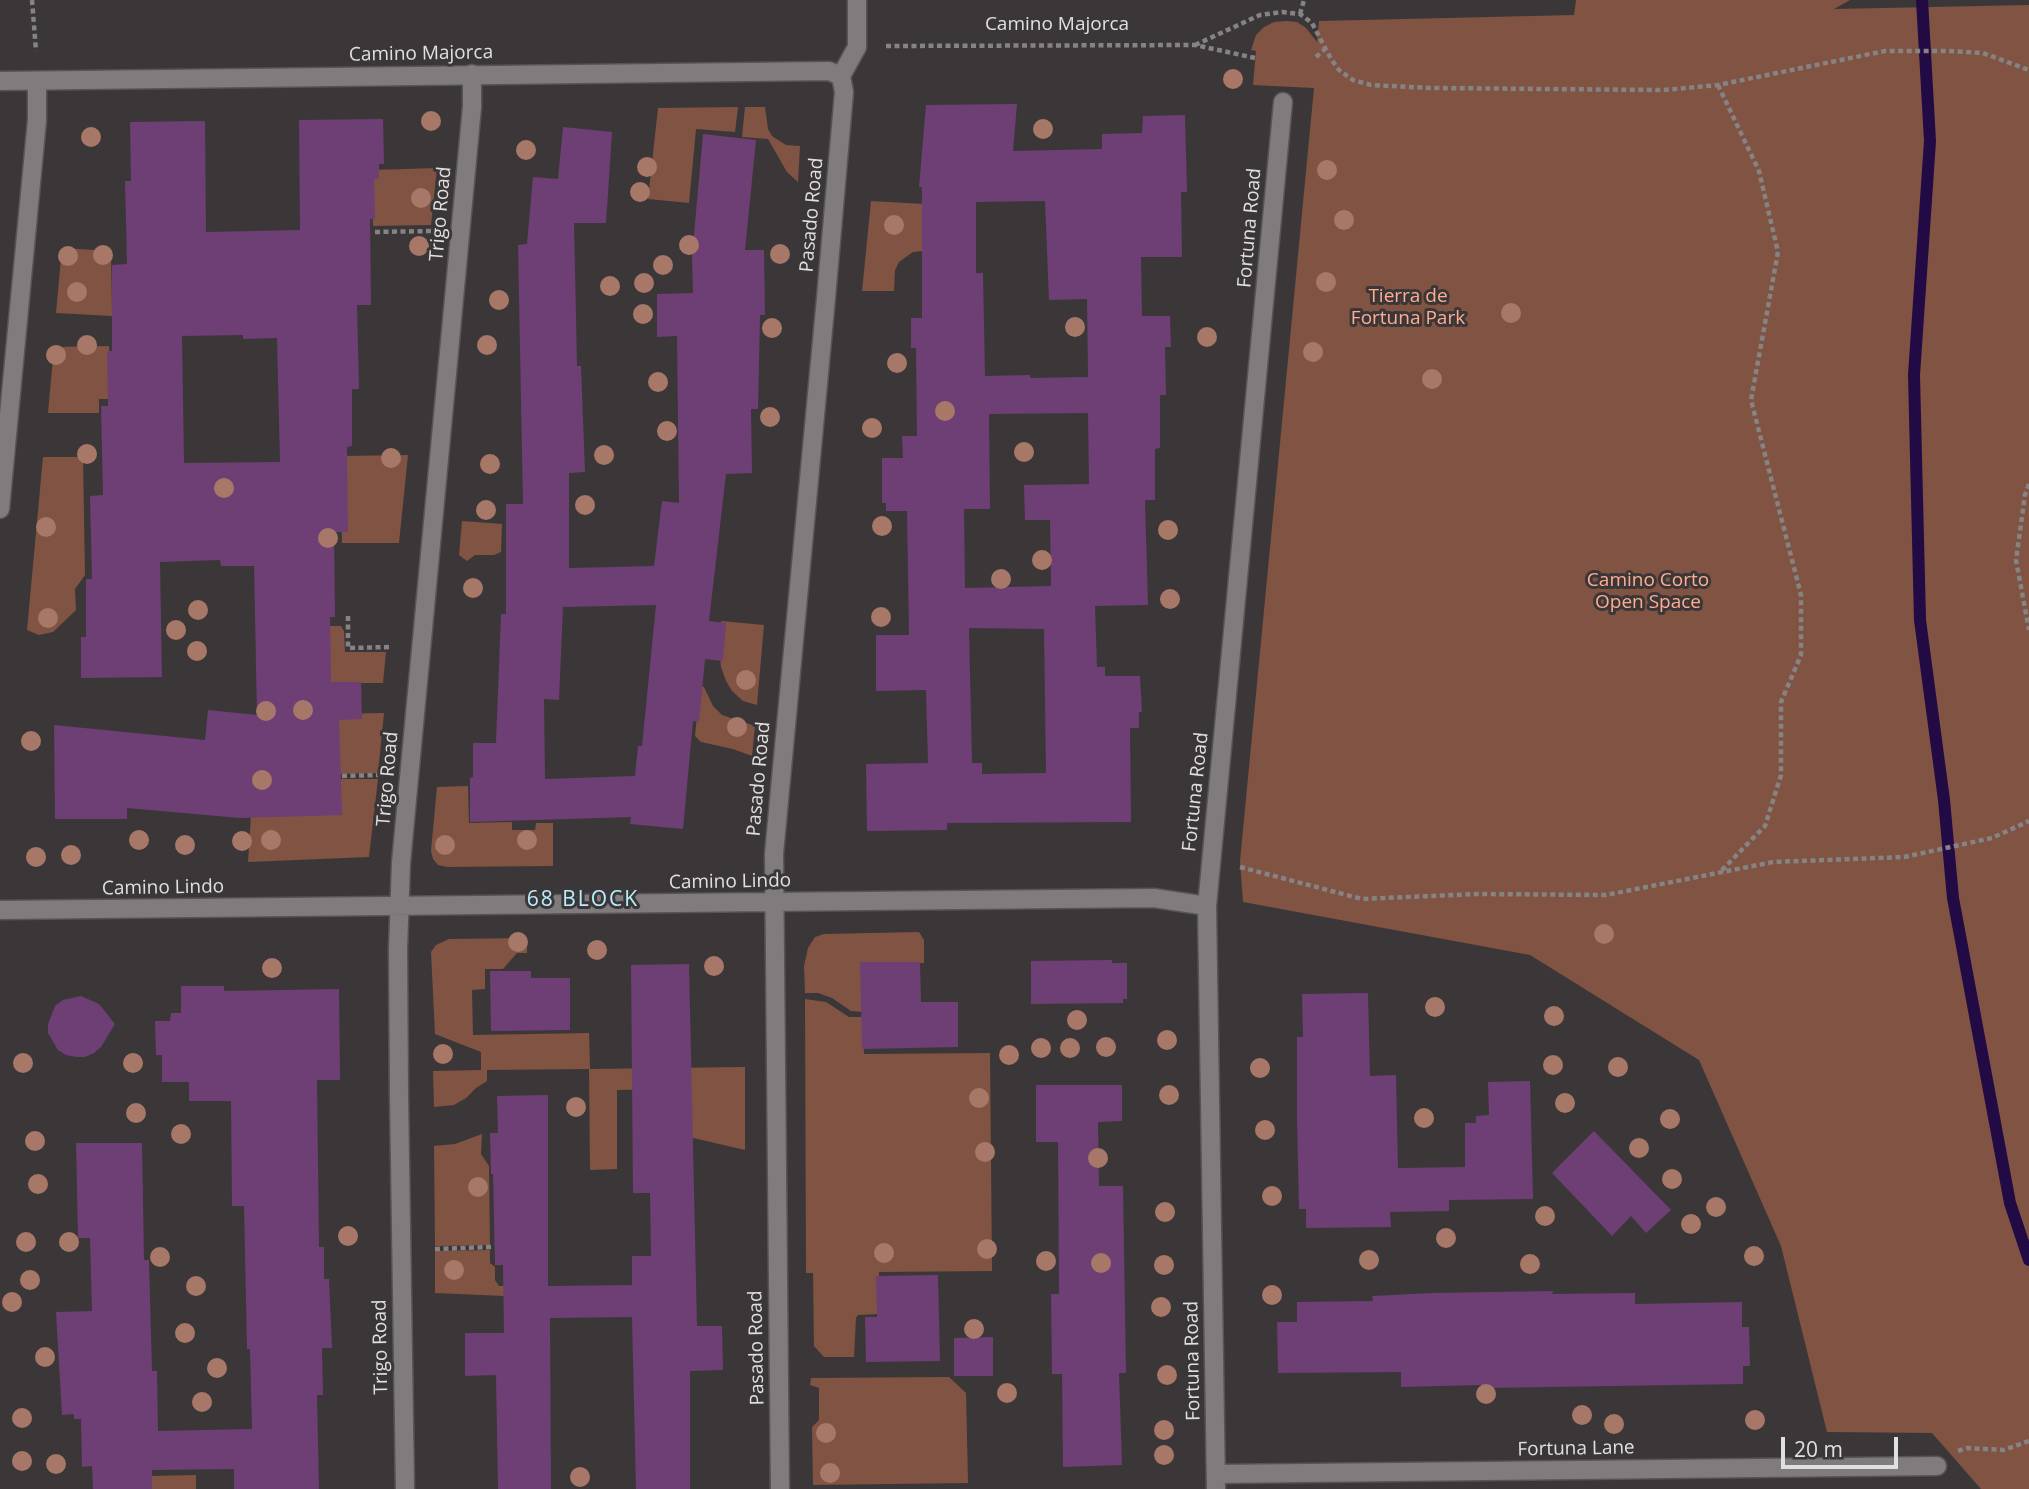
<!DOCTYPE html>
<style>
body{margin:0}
#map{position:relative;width:2029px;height:1489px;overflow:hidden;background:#3b3738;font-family:"Open Sans",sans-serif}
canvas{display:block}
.scale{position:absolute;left:1781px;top:1437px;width:117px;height:32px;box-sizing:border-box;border:4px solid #e1dfe0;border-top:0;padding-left:9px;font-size:21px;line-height:24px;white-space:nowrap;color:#e1dfe0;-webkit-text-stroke:5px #3b3738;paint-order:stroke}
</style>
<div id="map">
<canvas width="2029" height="1489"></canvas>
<div class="scale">20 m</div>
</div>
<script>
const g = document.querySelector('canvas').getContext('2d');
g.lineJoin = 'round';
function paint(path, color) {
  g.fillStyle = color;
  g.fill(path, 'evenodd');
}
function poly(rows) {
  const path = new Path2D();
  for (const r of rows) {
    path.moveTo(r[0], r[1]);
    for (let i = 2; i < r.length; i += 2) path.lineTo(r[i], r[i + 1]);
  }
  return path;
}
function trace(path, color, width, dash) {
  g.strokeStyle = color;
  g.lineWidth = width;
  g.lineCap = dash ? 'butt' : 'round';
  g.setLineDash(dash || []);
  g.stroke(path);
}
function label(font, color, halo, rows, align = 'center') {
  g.font = font + ' "Open Sans",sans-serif';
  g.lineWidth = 6;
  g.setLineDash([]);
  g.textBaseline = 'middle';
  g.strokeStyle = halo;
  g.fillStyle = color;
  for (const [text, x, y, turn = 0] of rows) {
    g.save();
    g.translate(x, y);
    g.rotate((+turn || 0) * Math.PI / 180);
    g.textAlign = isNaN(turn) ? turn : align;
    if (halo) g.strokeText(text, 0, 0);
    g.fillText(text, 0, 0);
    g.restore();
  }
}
paint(poly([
 [1576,0,1850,0,1834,9,2029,5,2029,1489,1981,1489,1932,1433,1827,1432,1781,1246,1699,1060,1530,955,1243,902,1240,861,1314,88,1253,85,1256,51,1251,50,1256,35,1264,27,1274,22,1286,21,1297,22,1306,28,1317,42,1319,21,1574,15],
 [738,107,735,132,696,129,689,203,648,199,658,108],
 [745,107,765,107,768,129,772,136,786,145,800,146,798,182,787,172,768,139,742,137],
 [437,168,431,225,373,226,373,170],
 [871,201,924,204,922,251,913,252,899,262,895,270,894,291,862,291],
 [62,248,111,251,112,316,56,313],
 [109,346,110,399,99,399,99,413,48,413,54,347],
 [408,455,399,543,342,543,341,456],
 [43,457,83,457,85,575,75,589,76,610,53,632,39,635,27,630],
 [462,521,502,524,501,552,494,555,475,555,467,561,459,555],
 [721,621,764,625,757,705,743,701,732,691,726,681,721,667,719,645],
 [326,626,341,626,344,631,345,652,386,652,383,683,327,683],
 [700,686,704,687,713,706,722,715,755,726,752,756,733,749,701,742,695,736],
 [384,713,378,773,336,774,334,714],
 [337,779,378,779,369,857,248,862,251,815],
 [468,786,469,823,512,822,512,830,535,830,536,823,553,823,553,866,447,867,438,865,433,859,431,851,437,787],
 [919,932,924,940,924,963,863,965,863,1012,851,1011,832,998,818,993,805,993,804,966,808,948,815,937,824,934],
 [527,938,527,953,517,953,503,969,485,969,485,989,472,990,473,1035,589,1033,590,1069,745,1067,745,1150,689,1137,688,1089,617,1090,617,1169,590,1170,589,1069,487,1070,487,1081,476,1088,466,1098,454,1105,434,1107,433,1071,481,1070,481,1052,435,1034,431,952,436,945,449,939],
 [805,999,826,1002,849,1017,863,1017,864,1054,990,1053,992,1271,879,1272,879,1314,858,1315,856,1318,854,1357,824,1357,814,1346,813,1273,806,1273],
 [482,1134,481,1154,489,1166,490,1245,435,1246,434,1146,455,1144],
 [490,1250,490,1263,495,1267,495,1280,499,1286,528,1286,528,1297,435,1293,435,1251],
 [949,1377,966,1393,968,1483,813,1485,812,1427,819,1420,819,1388,810,1385,811,1378],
 [196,1475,196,1489,151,1489,150,1476]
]), '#815342');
trace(poly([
 [1922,0,1930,141,1914,375,1920,620,1944,800,1953,898,2010,1203,2029,1260]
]), '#220a44', 12);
paint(poly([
 [1017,104,1013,151,1102,149,1102,134,1142,133,1143,116,1185,115,1187,192,1181,192,1182,257,1141,257,1142,316,1170,316,1171,347,1165,347,1166,395,1160,395,1160,448,1155,449,1155,500,1145,500,1148,605,1095,606,1097,667,1105,667,1105,676,1140,676,1142,712,1139,712,1139,728,1130,728,1131,822,947,823,947,830,867,831,866,764,928,763,926,690,876,691,876,635,909,635,907,511,886,511,886,503,882,503,882,458,903,458,902,436,917,436,916,348,911,348,911,318,922,318,922,187,919,187,926,105],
 [1045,201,1049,300,1087,299,1088,377,1030,378,1030,375,985,376,983,273,976,273,976,202],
 [1088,413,1089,484,1024,485,1025,520,1050,520,1051,586,965,588,964,509,990,509,989,414],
 [969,628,1044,629,1046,773,982,774,982,763,972,763],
 [383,119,384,164,379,164,379,179,374,179,375,219,370,219,371,305,357,305,359,389,352,389,352,446,347,447,348,532,334,532,335,617,330,617,331,682,361,682,362,719,339,720,342,815,240,818,127,808,127,819,55,819,54,725,205,740,208,710,257,715,254,566,221,566,220,560,160,562,162,677,81,678,81,637,86,637,86,579,92,579,90,496,103,495,101,406,108,406,107,351,112,351,112,265,127,264,125,181,131,181,130,122,205,121,206,232,300,230,299,120],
 [243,335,243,339,277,338,280,462,184,463,182,336],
 [563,127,612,132,606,223,574,223,577,366,581,366,585,472,569,473,569,568,654,566,662,501,679,503,677,336,657,337,657,294,693,293,692,257,703,134,756,140,745,250,764,250,765,315,760,315,758,409,751,409,752,473,726,474,709,621,726,623,723,661,705,659,699,722,693,721,683,829,630,824,631,817,470,822,470,778,473,777,473,743,496,743,501,614,506,614,506,504,523,504,518,245,527,244,533,177,558,179],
 [656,605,642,746,638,746,635,776,545,779,544,699,559,700,563,607],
 [1112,960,1112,963,1127,963,1127,999,1123,999,1123,1003,1031,1004,1031,961],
 [860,962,920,962,921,1002,958,1002,958,1047,862,1049],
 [689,964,697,1326,722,1326,723,1370,690,1371,690,1489,636,1489,632,1317,550,1318,551,1489,498,1489,496,1375,465,1376,465,1333,504,1333,503,1265,495,1265,493,1174,491,1174,490,1133,498,1133,497,1096,548,1095,548,1286,632,1285,632,1256,651,1256,650,1193,633,1193,631,965],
 [490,971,531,971,531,978,570,978,570,1030,491,1031],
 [181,986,224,986,224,991,339,989,340,1080,317,1080,319,1247,324,1247,324,1279,329,1279,332,1348,322,1348,323,1395,317,1395,319,1489,234,1489,234,1469,152,1470,152,1489,93,1489,92,1466,82,1467,81,1419,74,1419,74,1414,62,1415,56,1312,92,1311,90,1238,78,1238,76,1143,142,1143,144,1260,149,1260,152,1371,157,1371,158,1431,252,1429,250,1349,247,1349,244,1206,232,1206,231,1101,189,1101,189,1082,162,1082,162,1055,156,1055,155,1021,170,1021,171,1013,181,1013],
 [1368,993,1370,1076,1396,1075,1398,1168,1465,1167,1465,1123,1476,1123,1476,1116,1489,1115,1488,1082,1530,1081,1533,1199,1449,1200,1449,1211,1390,1212,1391,1227,1306,1228,1306,1209,1299,1209,1297,1119,1297,1037,1303,1037,1302,994],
 [81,996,99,1004,115,1024,101,1047,94,1053,85,1057,76,1057,66,1055,58,1050,48,1033,48,1024,55,1006,63,1000],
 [1036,1085,1122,1085,1122,1121,1098,1122,1099,1186,1123,1186,1126,1373,1119,1373,1122,1465,1063,1467,1062,1374,1052,1374,1051,1294,1059,1294,1058,1142,1036,1142],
 [1594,1131,1671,1210,1646,1233,1631,1216,1612,1236,1552,1173],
 [938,1275,940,1361,866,1362,865,1317,877,1317,876,1276],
 [1554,1291,1551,1294,1635,1293,1635,1304,1742,1302,1742,1327,1749,1327,1750,1366,1743,1366,1743,1384,1482,1388,1481,1385,1401,1387,1401,1372,1278,1373,1277,1322,1297,1322,1297,1302,1373,1301,1372,1296,1433,1293],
 [993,1337,993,1376,954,1376,954,1338]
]), '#6d3f75');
const service = poly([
 [841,76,857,47,857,0]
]);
const minor = poly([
 [0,81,829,71,841,76,844,92,826,298,774,854,780,1489],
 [0,509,37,120,37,81],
 [0,910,1154,898,1207,906],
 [1216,1474,1937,1466],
 [405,1489,399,1095,398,949,401,863,472,107,472,74],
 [1216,1489,1207,906,1283,102]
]);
trace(service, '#575456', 21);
trace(minor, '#575456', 21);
trace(poly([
 [32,0,36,51],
 [1300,14,1304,0],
 [1195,45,1260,15,1282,12,1300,14,1312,23,1331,59,1339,70,1353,80,1371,85,1430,88,1664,90,1718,85,1885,51,1949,51,1983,53,2029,70],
 [886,46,1195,45,1255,58],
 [1316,57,1325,49],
 [1718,85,1759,171,1778,252,1751,400,1801,595,1801,655,1781,702,1781,775,1765,826,1719,873],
 [375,232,431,231],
 [2029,484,2025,495,2016,560,2029,630],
 [348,616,348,648,390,647],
 [342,776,378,775],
 [1240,867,1362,899,1477,894,1606,895,1773,862,1904,857,1992,838,2029,821],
 [435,1249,491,1247],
 [1958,1451,1967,1448,2004,1450,2029,1441]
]), '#868384', 4.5, [5, 3.5]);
trace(service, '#807b7d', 18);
trace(minor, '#807b7d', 18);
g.fillStyle = '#a77868';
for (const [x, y] of [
 [1233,79],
 [431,121],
 [1043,129],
 [91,137],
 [526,150],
 [647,167],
 [1327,170],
 [640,192],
 [421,198],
 [1344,220],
 [894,225],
 [689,245],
 [419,246],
 [780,254],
 [103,255],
 [68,256],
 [663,265],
 [1326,282],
 [644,283],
 [610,286],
 [77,292],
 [499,300],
 [1511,313],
 [643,314],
 [1075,327],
 [772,328],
 [1207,337],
 [87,345],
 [487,345],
 [1313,352],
 [56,355],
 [897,363],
 [1432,379],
 [658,382],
 [945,411],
 [770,417],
 [872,428],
 [667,431],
 [1024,452],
 [87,454],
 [604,455],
 [391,458],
 [490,464],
 [224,488],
 [585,505],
 [486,510],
 [882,526],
 [46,527],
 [1168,530],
 [328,538],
 [1042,560],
 [1001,579],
 [473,588],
 [1170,599],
 [198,610],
 [881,617],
 [48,618],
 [176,630],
 [197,651],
 [746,680],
 [303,710],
 [266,711],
 [737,727],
 [31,741],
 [262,780],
 [139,840],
 [271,840],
 [527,840],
 [242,841],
 [185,845],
 [445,845],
 [71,855],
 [36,857],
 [1604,934],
 [518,942],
 [597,950],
 [714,966],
 [272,968],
 [1435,1007],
 [1554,1016],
 [1077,1020],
 [1167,1040],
 [1106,1047],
 [1041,1048],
 [1070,1048],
 [443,1054],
 [1009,1055],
 [23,1063],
 [133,1063],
 [1553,1065],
 [1618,1067],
 [1260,1068],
 [1169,1095],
 [979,1098],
 [1565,1103],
 [576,1107],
 [136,1113],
 [1424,1118],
 [1670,1119],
 [1265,1130],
 [181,1134],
 [35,1141],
 [1639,1148],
 [985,1152],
 [1098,1158],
 [1672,1179],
 [38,1184],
 [478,1187],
 [1272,1196],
 [1716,1207],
 [1165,1212],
 [1545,1216],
 [1691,1224],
 [348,1236],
 [1446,1238],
 [26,1242],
 [69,1242],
 [987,1249],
 [884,1253],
 [1754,1256],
 [160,1257],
 [1369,1260],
 [1046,1261],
 [1101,1263],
 [1530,1264],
 [1164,1265],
 [454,1270],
 [30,1280],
 [196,1286],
 [1272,1295],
 [12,1302],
 [1161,1307],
 [974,1329],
 [185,1333],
 [45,1357],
 [217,1368],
 [1167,1375],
 [1007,1393],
 [1486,1394],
 [202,1402],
 [1582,1415],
 [22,1418],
 [1755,1420],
 [1614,1424],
 [1164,1430],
 [826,1433],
 [1164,1455],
 [22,1461],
 [56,1464],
 [830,1473],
 [580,1477]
]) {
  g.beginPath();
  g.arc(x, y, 10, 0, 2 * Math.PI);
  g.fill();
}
label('19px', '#e1dfe0', '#3b3738', [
 ["Camino Majorca",1057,25],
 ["Camino Majorca",421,54,-1],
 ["Trigo Road",441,214,-85],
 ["Pasado Road",812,215,-85],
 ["Fortuna Road",1250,228,-85],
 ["Trigo Road",388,779,-85],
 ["Pasado Road",759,779,-85],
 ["Fortuna Road",1196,792,-84],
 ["Camino Lindo",730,882,-1],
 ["Camino Lindo",163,888,-1],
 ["Trigo Road",381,1347,-91],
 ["Pasado Road",757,1348,-91],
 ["Fortuna Road",1193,1361,-91],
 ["Fortuna Lane",1576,1449,-1]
]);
label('19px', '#ffad90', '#3b3738', [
 ["Tierra de",1408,297],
 ["Fortuna Park",1408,319],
 ["Camino Corto",1648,581],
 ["Open Space",1648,603]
]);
g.letterSpacing = '2px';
label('21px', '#b6eefd', '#3b3738', [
 ["68 BLOCK",583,900]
]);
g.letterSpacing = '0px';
</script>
